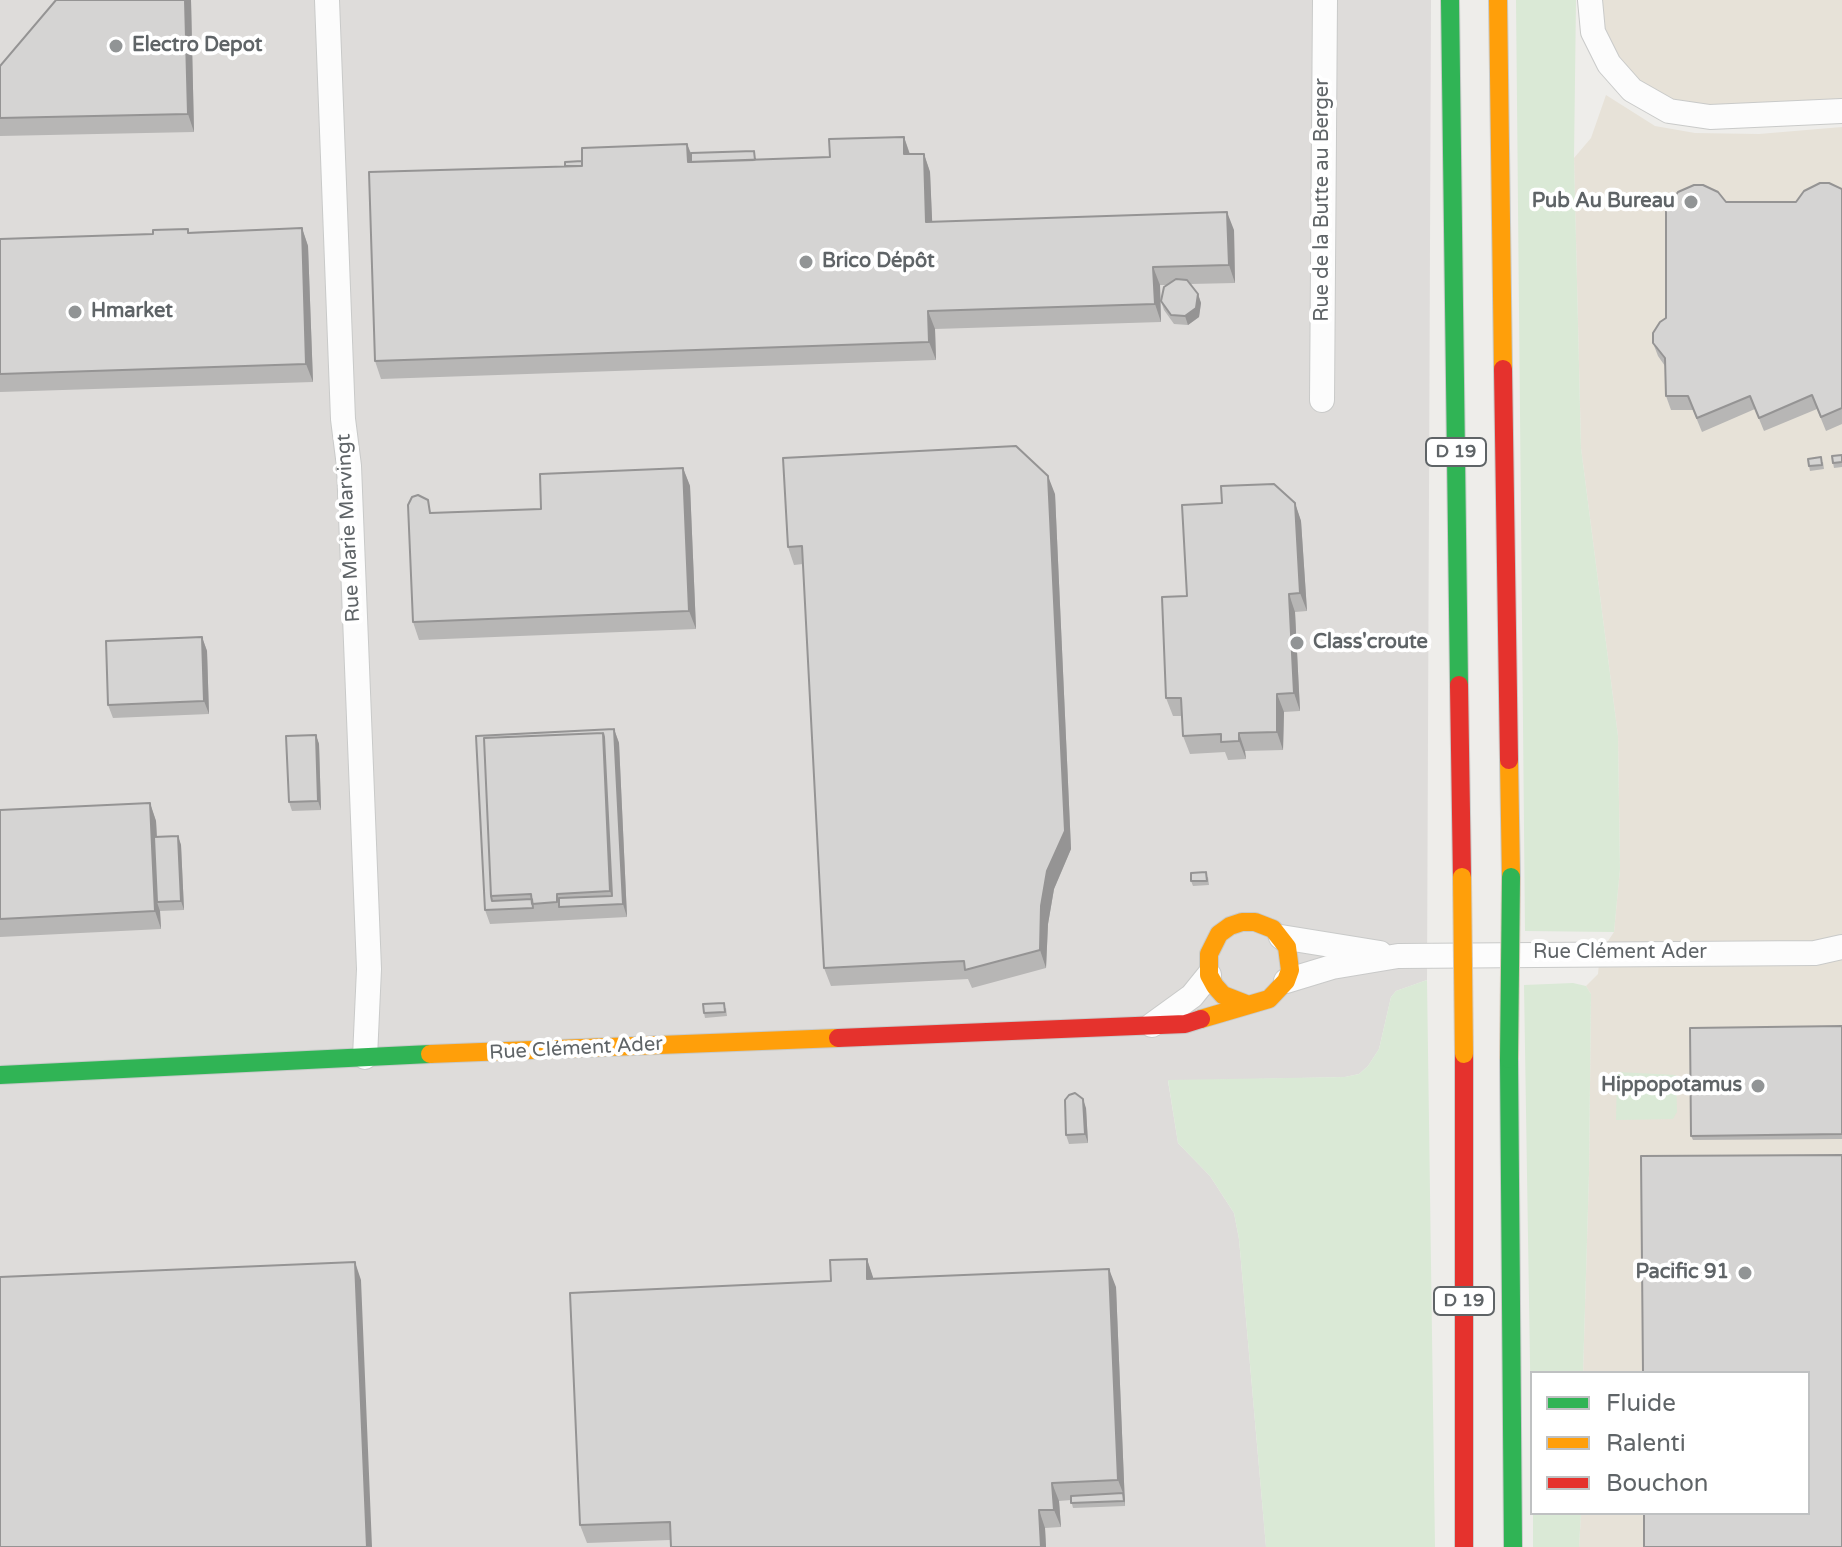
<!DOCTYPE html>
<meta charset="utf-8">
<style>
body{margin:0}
#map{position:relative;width:1842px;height:1547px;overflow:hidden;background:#eeedea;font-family:"Varela Round",sans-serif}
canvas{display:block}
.legend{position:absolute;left:1530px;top:1371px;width:280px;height:144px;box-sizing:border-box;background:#fff;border:2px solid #bfc1c2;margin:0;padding:10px 14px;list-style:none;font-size:24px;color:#5f6467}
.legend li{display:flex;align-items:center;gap:16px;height:40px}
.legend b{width:40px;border:2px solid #bfc1c2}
</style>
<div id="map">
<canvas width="1842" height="1547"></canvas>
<ul class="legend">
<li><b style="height:10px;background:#30b455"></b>Fluide</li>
<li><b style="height:10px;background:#ff9f0a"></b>Ralenti</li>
<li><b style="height:10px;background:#e5322d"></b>Bouchon</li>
</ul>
</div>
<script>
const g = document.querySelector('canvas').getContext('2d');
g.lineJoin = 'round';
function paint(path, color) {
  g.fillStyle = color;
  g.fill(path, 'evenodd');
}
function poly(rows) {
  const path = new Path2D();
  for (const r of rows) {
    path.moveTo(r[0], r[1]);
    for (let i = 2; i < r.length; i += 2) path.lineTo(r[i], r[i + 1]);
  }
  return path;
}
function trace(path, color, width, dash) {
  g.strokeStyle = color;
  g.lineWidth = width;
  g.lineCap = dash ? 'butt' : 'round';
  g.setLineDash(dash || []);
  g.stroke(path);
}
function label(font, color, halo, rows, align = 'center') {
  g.font = font + ' "Varela Round",sans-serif';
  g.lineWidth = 8;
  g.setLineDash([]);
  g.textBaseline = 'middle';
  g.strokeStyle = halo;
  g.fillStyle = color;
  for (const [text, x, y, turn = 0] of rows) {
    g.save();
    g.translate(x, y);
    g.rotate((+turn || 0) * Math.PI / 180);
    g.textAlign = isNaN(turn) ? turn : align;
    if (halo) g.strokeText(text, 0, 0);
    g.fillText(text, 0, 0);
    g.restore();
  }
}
paint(poly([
 [1590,0,1842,0,1842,111,1710,117,1632,90],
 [1606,95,1655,126,1695,133,1759,134,1842,127,1842,1547,1579,1547,1581,1513,1808,1513,1808,1373,1583,1373,1589,1174,1591,994,1586,986,1598,974,1600,953,1614,932,1620,869,1618,736,1581,448,1574,158,1591,138]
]), '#e7e2d8');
paint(poly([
 [0,0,1431,0,1427,980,1396,991,1391,997,1379,1049,1368,1066,1359,1074,1345,1077,1168,1081,1178,1143,1210,1176,1234,1213,1239,1239,1266,1547,0,1547]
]), '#dedcda');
paint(poly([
 [1516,0,1576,0,1574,158,1581,448,1618,736,1620,869,1614,932,1525,931],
 [1427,980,1435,1547,1266,1547,1239,1239,1234,1213,1210,1176,1178,1143,1168,1080,1345,1077,1359,1074,1368,1066,1379,1049,1391,997,1396,991],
 [1573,983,1586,986,1591,994,1589,1174,1583,1373,1532,1373,1532,1489,1524,985],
 [1617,1072,1676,1075,1677,1112,1673,1119,1616,1120],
 [1533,1513,1581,1513,1579,1547,1533,1547]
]), '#dae9d6');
const street = poly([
 [327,0,343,419,349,466,369,969,365,1057],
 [1590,0,1593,32,1609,64,1632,90,1669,111,1710,117,1842,111],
 [1322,400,1325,0],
 [1281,937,1380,953],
 [1286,981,1332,967,1398,956,1815,953,1842,947],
 [1152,1025,1192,996,1209,975]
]);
const fast = poly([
 [1450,0,1459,685],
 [1509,1059,1513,1547],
 [0,1075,430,1054]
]);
const slow = poly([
 [1498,0,1503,369],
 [1509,760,1511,877],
 [1201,1019,1269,999,1286,981,1290,970,1287,947,1273,929,1255,922,1242,922,1230,926,1219,934,1209,954,1209,975,1215,986,1223,995,1246,1004],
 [430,1054,838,1038]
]);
const jam = poly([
 [1503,369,1509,760],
 [1459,685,1462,877],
 [838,1038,1185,1024,1201,1019],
 [1464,1054,1464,1547]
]);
trace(street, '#c9cac9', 26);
trace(fast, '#c8cac9', 20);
trace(slow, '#c8cac9', 20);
trace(jam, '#c8cac9', 20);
trace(street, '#fcfcfc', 24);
trace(fast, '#30b455', 18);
trace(slow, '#ff9f0a', 18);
trace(jam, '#e5322d', 18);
const fastBridge = poly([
 [1509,1059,1511,877]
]);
const slowBridge = poly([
 [1462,877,1464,1054]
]);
trace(fastBridge, '#d5caba', 20, []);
trace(slowBridge, '#d5caba', 20, []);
trace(fastBridge, '#30b455', 18);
trace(slowBridge, '#ff9f0a', 18);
paint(poly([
 [191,0,194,132,0,136,0,66],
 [904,137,910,154,924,154,930,172,932,222,1234,230,1235,283,1190,284,1198,294,1201,303,1199,317,1188,325,1174,324,1164,310,1161,301,1167,285,1160,285,1161,322,935,329,936,360,381,379,375,361,582,161,687,144,691,153,758,160,830,157],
 [1842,189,1842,424,1826,431,1817,409,1764,431,1755,409,1702,432,1693,410,1671,410,1666,396,1665,366,1658,356,1653,343,1726,202,1796,202],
 [302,228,308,246,313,382,0,392,0,239,153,234,188,229,189,232],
 [1842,455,1842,467,1834,468,1833,463],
 [1823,462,1824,469,1810,471,1809,466],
 [683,468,690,486,696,629,419,640,413,622,433,513,541,509],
 [1055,494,1071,849,1054,889,1048,924,1046,968,972,988,968,979,831,986,824,968,803,564,794,565,788,547],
 [1295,503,1301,521,1307,611,1295,612,1300,711,1284,712,1283,750,1245,751,1246,759,1228,760,1225,752,1190,754,1183,736,1182,716,1173,716,1166,698,1187,596],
 [202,637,207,651,209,714,113,718,108,705],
 [614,729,619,743,627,917,490,924,485,910,476,736],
 [316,735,319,744,321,810,292,811,289,802],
 [150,803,156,821,157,837,178,836,181,845,184,910,160,911,161,929,0,937,0,810],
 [1208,877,1209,885,1193,886,1191,881],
 [726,1008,727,1016,705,1018,704,1013],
 [1842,1026,1842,1139,1693,1140,1691,1136],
 [1086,1108,1088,1143,1069,1144,1066,1135],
 [867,1259,873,1279,1116,1287,1125,1506,1073,1508,1071,1500,1059,1501,1061,1527,1045,1528,1046,1547,671,1547,670,1540,587,1543,580,1525,831,1281]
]), '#b7b6b5');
paint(poly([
 [185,0,191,0,194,132,188,114],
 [904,137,910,155,904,154],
 [687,144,694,162,688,162],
 [924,154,930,172,933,240,926,222],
 [1227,212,1234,230,1235,283,1229,265],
 [302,228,308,246,313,382,306,364],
 [1153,267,1160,285,1161,322,1155,304],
 [1198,294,1201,303,1199,317,1188,325,1185,316],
 [928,311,935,329,936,360,929,342],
 [683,468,690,486,696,629,689,611],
 [1048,476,1055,494,1071,849,1054,889,1048,924,1046,968,1040,950],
 [1295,503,1301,521,1307,611,1300,593],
 [1289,594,1295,612,1300,711,1294,693],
 [202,637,207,651,209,714,204,701],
 [1277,694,1284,712,1283,750,1277,732],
 [614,729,619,743,627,917,623,904],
 [603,733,609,751,615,904,610,891],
 [1239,733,1245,751,1246,759,1239,741],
 [316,735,319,744,321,810,318,801],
 [150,803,156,821,160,902,157,902,160,911,161,929,155,911],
 [178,836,181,845,184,910,181,901],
 [1083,1099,1086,1108,1088,1143,1085,1134],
 [867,1259,873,1277,874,1297,867,1279],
 [355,1262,361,1280,372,1547,367,1547],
 [1109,1269,1116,1287,1125,1506,1123,1493,1118,1480],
 [1052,1483,1059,1501,1061,1527,1054,1510],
 [1039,1510,1045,1528,1046,1547,1041,1547]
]), '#959494');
const building = poly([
 [56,0,185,0,188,114,0,118,0,66,56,0],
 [904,137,904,154,924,154,926,222,1227,212,1229,265,1153,267,1155,304,928,311,929,342,375,361,369,172,582,166,582,148,687,144,688,162,830,157,829,139,904,137],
 [754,151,755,160,691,162,691,153,754,151],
 [582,161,582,166,565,166,565,162,582,161],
 [1820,183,1829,183,1842,189,1842,408,1821,417,1812,395,1759,418,1750,396,1697,418,1688,396,1666,396,1665,358,1653,343,1653,333,1660,322,1666,318,1666,203,1670,203,1678,192,1694,185,1703,185,1718,192,1726,202,1796,202,1804,191,1820,183],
 [302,228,306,364,0,374,0,239,153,234,153,230,188,229,188,233,302,228],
 [1176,279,1187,280,1198,294,1196,308,1185,316,1171,315,1161,301,1164,287,1176,279],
 [1016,446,1048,476,1065,831,1047,871,1041,906,1040,950,965,970,964,961,824,968,802,546,788,547,783,458,1016,446],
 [1842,455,1842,462,1833,463,1832,456,1842,455],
 [1821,457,1822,465,1809,466,1808,459,1821,457],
 [683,468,689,611,413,622,408,505,412,497,418,495,428,500,430,513,541,509,540,474,683,468],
 [1274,484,1295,503,1300,593,1289,594,1294,693,1277,694,1277,732,1239,733,1239,741,1221,742,1221,734,1183,736,1181,698,1166,698,1162,597,1187,596,1182,505,1222,503,1221,486,1274,484],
 [202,637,204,701,108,705,106,641,202,637],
 [614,729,623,904,559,907,559,898,612,896,604,737,603,733,484,738,491,896,492,901,532,899,533,908,485,910,476,736,614,729],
 [603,733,610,891,557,894,557,902,532,904,531,894,491,896,484,738,603,733],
 [316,735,318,801,289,802,286,736,316,735],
 [150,803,155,911,0,919,0,810,150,803],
 [178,836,181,901,157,902,154,837,178,836],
 [1206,872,1207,881,1191,881,1191,873,1206,872],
 [724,1003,725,1012,704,1013,703,1004,724,1003],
 [1842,1026,1842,1134,1691,1136,1690,1028,1842,1026],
 [1075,1093,1083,1099,1085,1134,1066,1135,1065,1100,1069,1095,1075,1093],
 [1842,1155,1842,1547,1644,1547,1644,1513,1808,1513,1808,1373,1643,1373,1641,1156,1842,1155],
 [867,1259,867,1279,1109,1269,1118,1480,1052,1483,1054,1510,1039,1510,1041,1547,671,1547,670,1522,580,1525,570,1293,831,1281,830,1260,867,1259],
 [355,1262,367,1547,0,1547,0,1277,355,1262],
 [1123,1493,1124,1501,1071,1503,1071,1496,1123,1493]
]);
paint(building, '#d5d4d3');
trace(building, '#959494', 2);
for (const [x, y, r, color] of [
 [116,46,8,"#919495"],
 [1691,202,8,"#919495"],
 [806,262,8,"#919495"],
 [75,312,8,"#919495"],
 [1297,643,8,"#919495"],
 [1758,1086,8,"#919495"],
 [1745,1273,8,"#919495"]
]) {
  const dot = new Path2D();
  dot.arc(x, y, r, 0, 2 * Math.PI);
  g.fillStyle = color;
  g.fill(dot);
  trace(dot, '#fff', 3);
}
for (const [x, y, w] of [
 [1456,452,60],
 [1464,1301,60]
]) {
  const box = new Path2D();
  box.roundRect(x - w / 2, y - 14, w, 28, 6);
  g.fillStyle = '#fff';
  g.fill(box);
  trace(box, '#5f6467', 2);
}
label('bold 18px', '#5f6467', null, [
 ["D 19",1456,452],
 ["D 19",1464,1301]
]);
label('bold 20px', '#5f6467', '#fff', [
 ["Electro Depot",132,46],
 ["Pub Au Bureau",1675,202,"right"],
 ["Brico Dépôt",822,262],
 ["Hmarket",91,312],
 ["Class'croute",1313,643],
 ["Hippopotamus",1742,1086,"right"],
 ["Pacific 91",1729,1273,"right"]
], 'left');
label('20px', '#5f6467', '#fff', [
 ["Rue de la Butte au Berger",1323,200,-90],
 ["Rue Marie Marvingt",349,528,-93],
 ["Rue Clément Ader",1620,953],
 ["Rue Clément Ader",576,1049,-3]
]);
</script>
